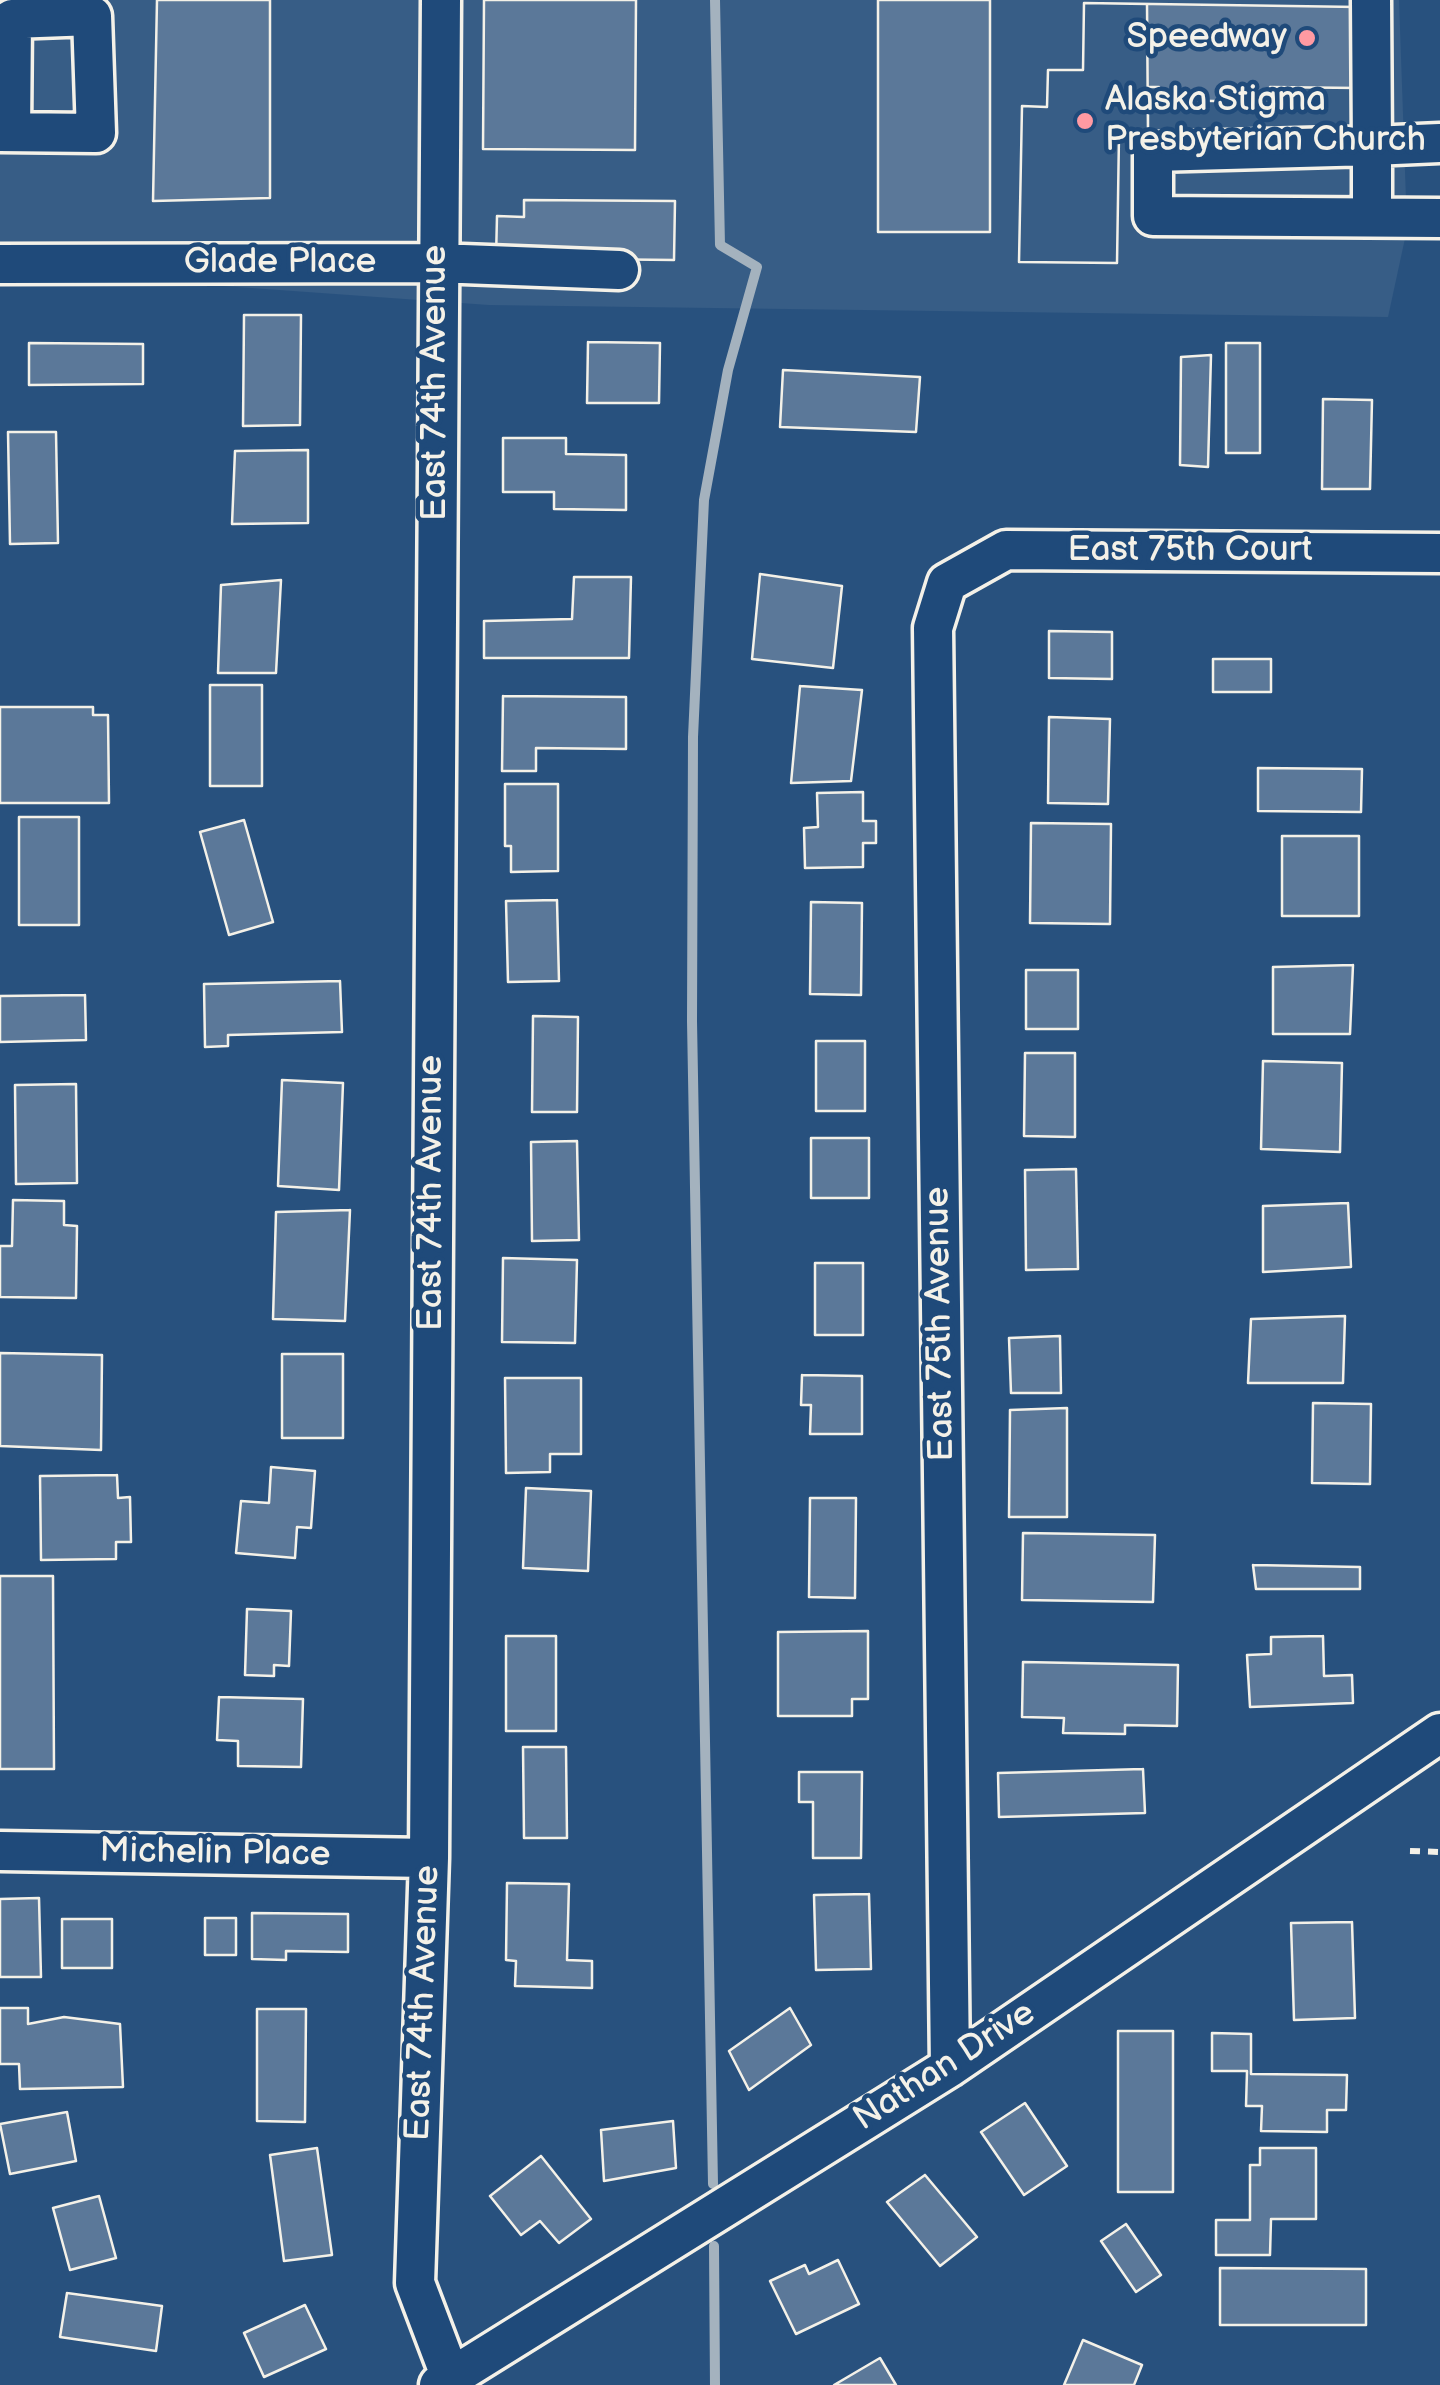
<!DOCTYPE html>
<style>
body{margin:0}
canvas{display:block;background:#28517e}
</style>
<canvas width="1440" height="2385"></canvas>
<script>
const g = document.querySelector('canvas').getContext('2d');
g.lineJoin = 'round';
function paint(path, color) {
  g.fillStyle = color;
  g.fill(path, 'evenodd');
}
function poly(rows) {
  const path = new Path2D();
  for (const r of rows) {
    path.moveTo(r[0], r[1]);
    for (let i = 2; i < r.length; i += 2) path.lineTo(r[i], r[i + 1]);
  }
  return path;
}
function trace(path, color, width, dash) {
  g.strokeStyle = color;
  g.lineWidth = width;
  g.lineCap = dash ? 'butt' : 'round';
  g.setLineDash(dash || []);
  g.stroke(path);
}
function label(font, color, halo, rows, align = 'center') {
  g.font = font + ' "Balsamiq Sans",sans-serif';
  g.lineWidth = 9;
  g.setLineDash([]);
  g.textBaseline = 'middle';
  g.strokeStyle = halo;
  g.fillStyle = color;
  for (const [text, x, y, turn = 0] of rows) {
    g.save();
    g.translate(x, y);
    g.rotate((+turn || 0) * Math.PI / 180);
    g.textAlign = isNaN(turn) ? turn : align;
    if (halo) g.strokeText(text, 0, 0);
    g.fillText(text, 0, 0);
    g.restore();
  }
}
paint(poly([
 [0,0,1399,0,1407,229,1388,317,489,305,0,270]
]), '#375d86');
trace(poly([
 [713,2184,692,1021,693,737,704,500,728,370,757,267,720,245,715,0],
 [714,2246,715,2385]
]), '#a4b2be', 10);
const building = poly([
 [157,0,270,0,270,198,153,201,157,0],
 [484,0,636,0,635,150,483,149,484,0],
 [878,0,990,0,990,232,878,232,878,0],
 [1084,3,1358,7,1357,88,1270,87,1269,102,1159,100,1159,87,1148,87,1148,135,1119,135,1117,263,1019,262,1022,106,1047,107,1048,70,1083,70,1084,3],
 [1084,3,1147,4,1148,135,1119,135,1117,263,1019,262,1022,106,1047,107,1048,70,1083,70,1084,3],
 [524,200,675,201,674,260,496,258,497,216,524,217,524,200],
 [244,315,301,315,300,425,243,426,244,315],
 [588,342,660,343,659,403,587,403,588,342],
 [29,343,143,344,143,384,29,385,29,343],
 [1226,343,1260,343,1260,453,1226,453,1226,343],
 [1211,355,1208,467,1180,465,1181,357,1211,355],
 [783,370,920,377,916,432,780,427,783,370],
 [1323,399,1372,400,1370,489,1322,489,1323,399],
 [8,432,56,432,58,543,10,544,8,432],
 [503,438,566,438,566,454,626,455,626,510,554,509,554,492,503,492,503,438],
 [308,450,308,523,232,524,235,451,308,450],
 [760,574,842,586,833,668,752,659,760,574],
 [574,577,631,577,629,658,484,658,484,621,572,619,574,577],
 [281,580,276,673,218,673,221,585,281,580],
 [1049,631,1112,632,1112,679,1049,678,1049,631],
 [1213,659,1271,659,1271,692,1213,692,1213,659],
 [210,685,262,685,262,786,210,786,210,685],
 [800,686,862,690,851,781,791,783,800,686],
 [503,696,626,697,626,749,536,748,536,771,502,771,503,696],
 [0,707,93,707,93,715,108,715,109,803,0,803,0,707],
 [1049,717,1110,719,1108,804,1048,803,1049,717],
 [1258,768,1362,769,1361,812,1258,811,1258,768],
 [505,784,558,784,558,871,511,872,511,846,505,846,505,784],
 [863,792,863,821,876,821,876,843,863,843,863,867,805,868,804,828,818,827,817,793,863,792],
 [19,817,79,817,79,925,19,925,19,817],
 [244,820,273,922,229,935,200,832,244,820],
 [1031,823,1111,824,1110,924,1030,923,1031,823],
 [1282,836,1359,836,1359,916,1282,916,1282,836],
 [557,900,559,981,508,982,506,901,557,900],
 [811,902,862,903,861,995,810,994,811,902],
 [1353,965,1350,1034,1273,1034,1273,967,1353,965],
 [1026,970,1078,970,1078,1029,1026,1029,1026,970],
 [340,981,342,1032,228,1035,228,1046,205,1047,204,984,340,981],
 [85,995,86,1040,0,1042,0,996,85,995],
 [533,1016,578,1017,577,1112,532,1112,533,1016],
 [816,1041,865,1041,865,1111,816,1111,816,1041],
 [1025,1053,1075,1053,1075,1137,1024,1136,1025,1053],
 [1263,1061,1342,1063,1340,1152,1261,1149,1263,1061],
 [282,1080,343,1083,339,1190,278,1186,282,1080],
 [76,1084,77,1183,16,1184,15,1085,76,1084],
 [811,1138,869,1138,869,1198,811,1198,811,1138],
 [577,1141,579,1240,532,1241,531,1142,577,1141],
 [1076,1169,1078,1269,1026,1270,1025,1170,1076,1169],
 [13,1200,64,1201,64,1225,77,1226,76,1298,0,1297,0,1246,12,1246,13,1200],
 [1348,1203,1351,1267,1263,1272,1263,1206,1348,1203],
 [350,1210,345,1321,273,1319,276,1212,350,1210],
 [503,1258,577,1260,575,1343,502,1342,503,1258],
 [815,1263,863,1263,863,1335,815,1335,815,1263],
 [1345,1316,1343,1383,1248,1383,1251,1319,1345,1316],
 [1060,1336,1061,1393,1011,1393,1009,1338,1060,1336],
 [0,1353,102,1355,101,1450,0,1446,0,1353],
 [282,1354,343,1354,343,1438,282,1438,282,1354],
 [802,1375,862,1376,862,1434,810,1434,811,1405,801,1405,802,1375],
 [505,1378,581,1378,581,1454,550,1454,550,1472,506,1473,505,1378],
 [1313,1403,1371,1404,1370,1484,1312,1483,1313,1403],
 [1067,1408,1067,1517,1009,1517,1010,1410,1067,1408],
 [271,1467,315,1471,311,1528,297,1527,295,1558,236,1553,241,1501,269,1503,271,1467],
 [117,1475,118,1498,130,1497,131,1542,116,1542,116,1559,41,1560,40,1476,117,1475],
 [526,1488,591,1491,588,1571,523,1568,526,1488],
 [810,1498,856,1498,855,1598,809,1597,810,1498],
 [1023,1533,1155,1535,1153,1602,1022,1600,1023,1533],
 [1253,1565,1360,1567,1360,1589,1256,1589,1253,1565],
 [0,1576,53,1576,54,1769,0,1769,0,1576],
 [247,1609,291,1611,289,1666,274,1665,274,1676,245,1675,247,1609],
 [868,1631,868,1699,852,1699,852,1716,778,1716,778,1632,868,1631],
 [506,1636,556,1636,556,1731,506,1731,506,1636],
 [1323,1636,1324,1676,1352,1675,1353,1703,1250,1707,1247,1655,1271,1654,1271,1637,1323,1636],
 [1023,1662,1178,1665,1177,1726,1125,1725,1125,1734,1063,1733,1064,1718,1022,1717,1023,1662],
 [219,1697,303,1699,301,1767,238,1766,238,1741,217,1740,219,1697],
 [523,1747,566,1747,567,1838,524,1838,523,1747],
 [1143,1769,1145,1813,999,1817,998,1773,1143,1769],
 [799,1772,862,1772,861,1858,813,1858,813,1802,799,1802,799,1772],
 [507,1883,569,1884,567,1960,592,1961,592,1988,515,1986,516,1961,506,1960,507,1883],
 [869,1894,871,1969,816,1970,814,1895,869,1894],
 [39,1898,41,1977,0,1977,0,1899,39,1898],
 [252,1913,348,1914,348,1952,286,1951,286,1960,252,1959,252,1913],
 [205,1918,236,1918,236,1955,205,1955,205,1918],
 [62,1919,112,1919,112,1968,62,1968,62,1919],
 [1352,1922,1355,2018,1294,2020,1291,1923,1352,1922],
 [0,2008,28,2008,28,2024,64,2017,120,2024,123,2087,20,2089,19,2064,0,2064,0,2008],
 [790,2008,811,2045,749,2090,729,2051,790,2008],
 [257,2009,306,2009,305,2122,257,2121,257,2009],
 [1118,2031,1173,2031,1173,2192,1118,2192,1118,2031],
 [1212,2033,1251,2034,1251,2074,1347,2075,1346,2110,1327,2110,1327,2132,1261,2131,1262,2106,1246,2106,1247,2071,1212,2071,1212,2033],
 [1025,2103,1067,2166,1024,2195,981,2132,1025,2103],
 [67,2112,76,2161,10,2174,0,2124,67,2112],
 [673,2121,676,2168,604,2181,601,2130,673,2121],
 [317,2148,332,2255,284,2261,270,2155,317,2148],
 [1260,2148,1316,2148,1316,2219,1271,2219,1270,2255,1216,2255,1216,2220,1250,2220,1250,2165,1260,2165,1260,2148],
 [541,2156,591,2219,559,2243,540,2221,521,2235,490,2196,541,2156],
 [925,2175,977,2237,940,2266,887,2202,925,2175],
 [99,2196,116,2258,70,2270,53,2208,99,2196],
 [1126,2224,1161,2275,1136,2292,1101,2241,1126,2224],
 [838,2260,859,2304,796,2334,770,2281,805,2265,809,2274,838,2260],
 [1220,2268,1366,2269,1366,2325,1220,2325,1220,2268],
 [67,2293,162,2306,156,2351,60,2337,67,2293],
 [305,2305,326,2349,264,2377,244,2333,305,2305],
 [1083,2340,1142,2365,1134,2385,1064,2385,1083,2340],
 [880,2358,896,2385,834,2385,880,2358]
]);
paint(building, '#5b7899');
trace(building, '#f4f1e8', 2.5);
const minor = poly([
 [441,0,429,1858,415,2283,451,2378],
 [1371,0,1372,146,1440,143],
 [0,132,96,133,92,16,12,19,11,132],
 [1372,217,1372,146,1153,152,1153,216,1440,218],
 [0,264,437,263,619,270],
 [0,1851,429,1858],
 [950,2067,933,628,947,583,1006,550,1440,553],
 [439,2385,950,2067,1440,1733]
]);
trace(minor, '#f4f1e8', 45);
trace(poly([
 [1410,1851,1440,1852]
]), '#f4f1e8', 6, [10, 8]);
trace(minor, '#1f4a7a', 38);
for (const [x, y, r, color] of [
 [1307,38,10,"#ff9aa2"],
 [1085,121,10,"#ff9aa2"]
]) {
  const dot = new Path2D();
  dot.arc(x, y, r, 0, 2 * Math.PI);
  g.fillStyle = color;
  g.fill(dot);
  trace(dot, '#1f4a7a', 4);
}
label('35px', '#f4f1e8', '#1f4a7a', [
 ["Speedway",1287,38],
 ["Alaska Stigma",1105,101,"left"],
 ["Presbyterian Church",1105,141,"left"]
], 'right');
label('35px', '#f4f1e8', '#1f4a7a', [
 ["Glade Place",280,263],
 ["East 74th Avenue",436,383,-90],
 ["East 75th Court",1190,551],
 ["East 74th Avenue",432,1193,-90],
 ["East 75th Avenue",941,1324,-91],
 ["Michelin Place",215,1854,1],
 ["East 74th Avenue",424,2003,-88],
 ["Nathan Drive",945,2067,-33]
]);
</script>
